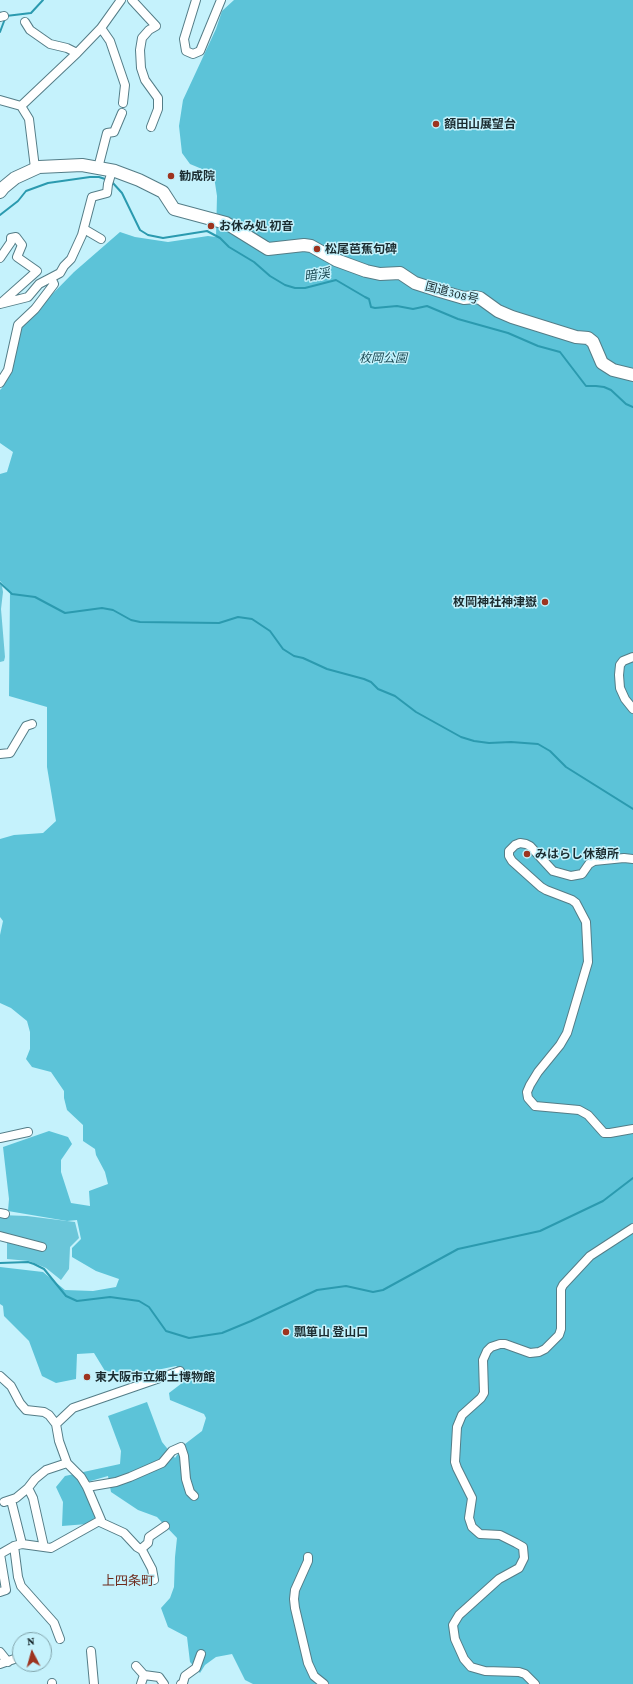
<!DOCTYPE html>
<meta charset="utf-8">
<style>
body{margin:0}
#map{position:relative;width:633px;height:1684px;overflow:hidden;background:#c5f2fc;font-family:"Crimson Pro",serif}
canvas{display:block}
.north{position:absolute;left:12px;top:1632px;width:40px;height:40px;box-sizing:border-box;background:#c5f2fc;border:1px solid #81a3aa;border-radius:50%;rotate:354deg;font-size:11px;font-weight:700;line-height:16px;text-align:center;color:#1b2c30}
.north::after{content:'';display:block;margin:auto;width:14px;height:18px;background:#9d341f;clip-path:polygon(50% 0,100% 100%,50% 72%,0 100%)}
</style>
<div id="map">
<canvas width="633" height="1684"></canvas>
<div class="north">N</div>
</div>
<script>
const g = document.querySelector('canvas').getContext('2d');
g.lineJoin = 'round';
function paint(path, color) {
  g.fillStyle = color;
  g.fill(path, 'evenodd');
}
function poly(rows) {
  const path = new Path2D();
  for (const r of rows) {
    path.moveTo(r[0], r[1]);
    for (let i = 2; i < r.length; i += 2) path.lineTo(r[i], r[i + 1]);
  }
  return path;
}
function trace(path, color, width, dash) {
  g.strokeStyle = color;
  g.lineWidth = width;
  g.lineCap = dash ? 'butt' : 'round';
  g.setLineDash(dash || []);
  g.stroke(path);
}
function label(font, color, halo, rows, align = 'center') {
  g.font = font + ' "Crimson Pro","Noto Sans JP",serif';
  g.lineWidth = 3;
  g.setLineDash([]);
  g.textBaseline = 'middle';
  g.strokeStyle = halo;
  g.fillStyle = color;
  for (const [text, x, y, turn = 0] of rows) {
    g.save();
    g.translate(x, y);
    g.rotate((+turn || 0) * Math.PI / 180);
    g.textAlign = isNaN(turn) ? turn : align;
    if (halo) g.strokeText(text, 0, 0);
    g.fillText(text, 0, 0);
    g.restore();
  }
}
paint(poly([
 [0,584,2,586,3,592,1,609,5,657,4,661,0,662],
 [0,1215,27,1216,75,1222,79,1238,70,1247,69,1269,61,1280,46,1268,29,1261,7,1259,7,1240,0,1234]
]), '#6ac6d9');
paint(poly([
 [234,0,633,0,633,1684,253,1684,245,1680,232,1654,216,1657,205,1665,200,1673,190,1662,187,1637,168,1627,161,1608,170,1598,174,1587,175,1557,177,1538,157,1517,138,1510,111,1492,108,1476,80,1484,86,1491,96,1517,87,1524,62,1526,63,1502,56,1487,65,1476,120,1464,121,1451,108,1416,147,1402,162,1442,175,1458,185,1444,202,1431,206,1418,204,1414,170,1400,169,1393,190,1377,176,1366,138,1374,105,1371,94,1353,77,1354,76,1379,56,1383,42,1376,29,1341,4,1316,3,1306,0,1304,0,1267,43,1272,65,1290,93,1291,116,1287,119,1279,96,1271,72,1257,72,1248,81,1239,77,1220,67,1221,8,1211,9,1199,3,1147,49,1131,68,1137,72,1144,61,1160,61,1172,71,1203,90,1206,89,1191,108,1184,105,1172,96,1155,95,1149,83,1141,83,1125,67,1110,64,1098,64,1091,51,1072,32,1067,26,1059,30,1049,30,1032,27,1021,11,1008,0,1003,0,935,3,921,0,917,0,839,14,835,43,833,56,821,47,767,47,707,9,696,10,592,0,581,0,474,7,472,13,452,0,443,0,390,2,388,20,327,74,272,120,232,135,237,168,242,208,236,216,237,217,196,213,170,202,169,190,164,182,153,179,126,183,100,216,29,222,11]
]), '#5cc3d8');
trace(poly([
 [0,32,6,16,31,13,43,0],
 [112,182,122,193,140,230,148,235,163,238,207,231,220,238,229,247,254,262,270,276,285,285,295,288,305,288,336,280,365,297,369,299,371,307,375,308,397,306,413,309,427,306,458,319,508,333,538,346,560,352,586,386,596,386,604,387,611,390,626,404,633,407],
 [0,215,18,201,26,191,48,183,90,177,99,177,108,180],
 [0,583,12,594,35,597,65,613,102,608,113,610,131,620,140,622,219,623,238,617,252,619,270,631,283,649,294,656,303,658,327,669,364,679,371,682,378,689,395,696,416,712,461,737,474,741,489,743,511,742,538,744,550,751,566,767,633,809],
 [0,1263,28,1262,34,1264,44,1269,66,1296,77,1301,110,1297,139,1301,149,1307,166,1331,189,1338,222,1333,251,1321,317,1290,346,1286,373,1292,383,1290,458,1249,540,1231,603,1201,633,1178]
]), '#2b9aaf', 2);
const minor = poly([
 [132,0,156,26,149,30,142,38,140,50,141,68,145,80,158,98,158,109,151,127],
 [196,0,184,39,186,51,193,54,200,51,221,0],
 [0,17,4,16],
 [25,22,30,30,50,44,67,48,77,53],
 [101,28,110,41,125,85,123,103],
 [0,100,21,106,29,119,35,168],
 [21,106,77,53,101,28,121,0],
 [98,168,107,133,114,132,122,113],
 [84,229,101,239],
 [0,258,11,242,11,238,16,237,22,245,17,257,37,271,1,303],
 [0,304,28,297,39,284,60,273,64,266,71,259,82,235,92,197,107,193,108,184,112,171],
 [0,383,8,370,18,325,35,309,54,284,51,278],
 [633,657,623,661,620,665,619,675,620,688,625,699,633,709],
 [0,754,10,753,26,726,32,724],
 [633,859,624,858,594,861,589,864,582,874,571,876,553,871,530,846,526,844,520,843,515,845,509,851,509,856,512,861,541,887,546,890,572,900,576,903,586,922,588,962,567,1033,560,1045,538,1072,530,1085,527,1092,528,1098,535,1106,579,1110,588,1115,604,1133,610,1133,633,1129],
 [0,1138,28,1132],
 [0,1213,5,1214],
 [0,1236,42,1247],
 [0,1376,11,1386,20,1403,26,1410,44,1412,49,1415,56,1424,59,1441,67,1463,81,1477,87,1487,101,1520,51,1548,22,1544,14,1546,0,1554],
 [56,1424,73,1408,180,1371],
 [87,1487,116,1482,130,1477,162,1463,172,1451,181,1447,184,1456,186,1479,190,1492,194,1496],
 [28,1488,33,1498,44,1547],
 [11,1500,22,1544],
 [4,1502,16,1498,28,1488,35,1479,46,1470,67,1463],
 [100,1522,124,1533,137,1547,142,1550,152,1569,154,1580],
 [14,1546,18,1577,21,1586,54,1623,60,1639],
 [141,1549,148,1543,149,1537,165,1526],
 [308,1557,308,1561,295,1590,294,1599,295,1608,308,1663,314,1676,324,1684],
 [0,1592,6,1590,0,1554],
 [91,1651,94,1684],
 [0,1652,8,1662],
 [0,1664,20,1657],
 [136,1666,144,1675,159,1677,164,1684],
 [52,1684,52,1683],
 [141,1684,144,1675],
 [181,1684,183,1683,185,1676,196,1668,201,1654],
 [535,1684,525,1674,519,1672,485,1671,471,1667,464,1659,455,1639,453,1625,459,1615,499,1579,519,1568,524,1558,523,1547,516,1543,500,1535,480,1534,472,1527,469,1518,472,1498,457,1468,455,1462,457,1427,462,1415,481,1398,484,1393,483,1360,487,1351,491,1347,500,1344,505,1344,530,1353,539,1352,545,1349,559,1335,561,1329,561,1289,563,1285,590,1256,633,1228]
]);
const highway = poly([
 [0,192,4,187,15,178,39,167,82,165,115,171,139,180,163,192,174,209,226,223,268,249,304,245,311,246,336,260,366,271,380,274,400,273,415,283,440,291,464,298,475,297,480,298,498,311,512,317,576,337,588,338,593,342,602,363,613,370,633,375]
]);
trace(minor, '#547d87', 10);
trace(highway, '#547d87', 14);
trace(minor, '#fff', 8);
trace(highway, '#fff', 12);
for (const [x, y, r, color] of [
 [436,124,4,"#9d341f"],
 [171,176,4,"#9d341f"],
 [211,226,4,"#9d341f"],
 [317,249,4,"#9d341f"],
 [545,602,4,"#9d341f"],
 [527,854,4,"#9d341f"],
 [286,1332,4,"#9d341f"],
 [87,1377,4,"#9d341f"]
]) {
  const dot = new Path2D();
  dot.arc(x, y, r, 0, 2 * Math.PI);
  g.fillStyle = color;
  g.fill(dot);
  trace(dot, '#c5f2fc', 1.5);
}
label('bold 12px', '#1b2c30', '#c5f2fc', [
 ["額田山展望台",444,124],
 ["勧成院",179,176],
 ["お休み処 初音",219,226],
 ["松尾芭蕉句碑",325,249],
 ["枚岡神社神津嶽",537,602,"right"],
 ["みはらし休憩所",535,854],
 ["瓢箪山 登山口",294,1332],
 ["東大阪市立郷土博物館",95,1377]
], 'left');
label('12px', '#1b2c30', '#c5f2fc', [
 ["国道308号",452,293,15]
]);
label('italic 12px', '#1d4b55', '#c5f2fc', [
 ["枚岡公園",383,358]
]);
label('italic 13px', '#1b4953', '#c5f2fc', [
 ["暗渓",317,275,-9]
]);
label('13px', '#6d2a1c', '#c5f2fc', [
 ["上四条町",128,1581]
]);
</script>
